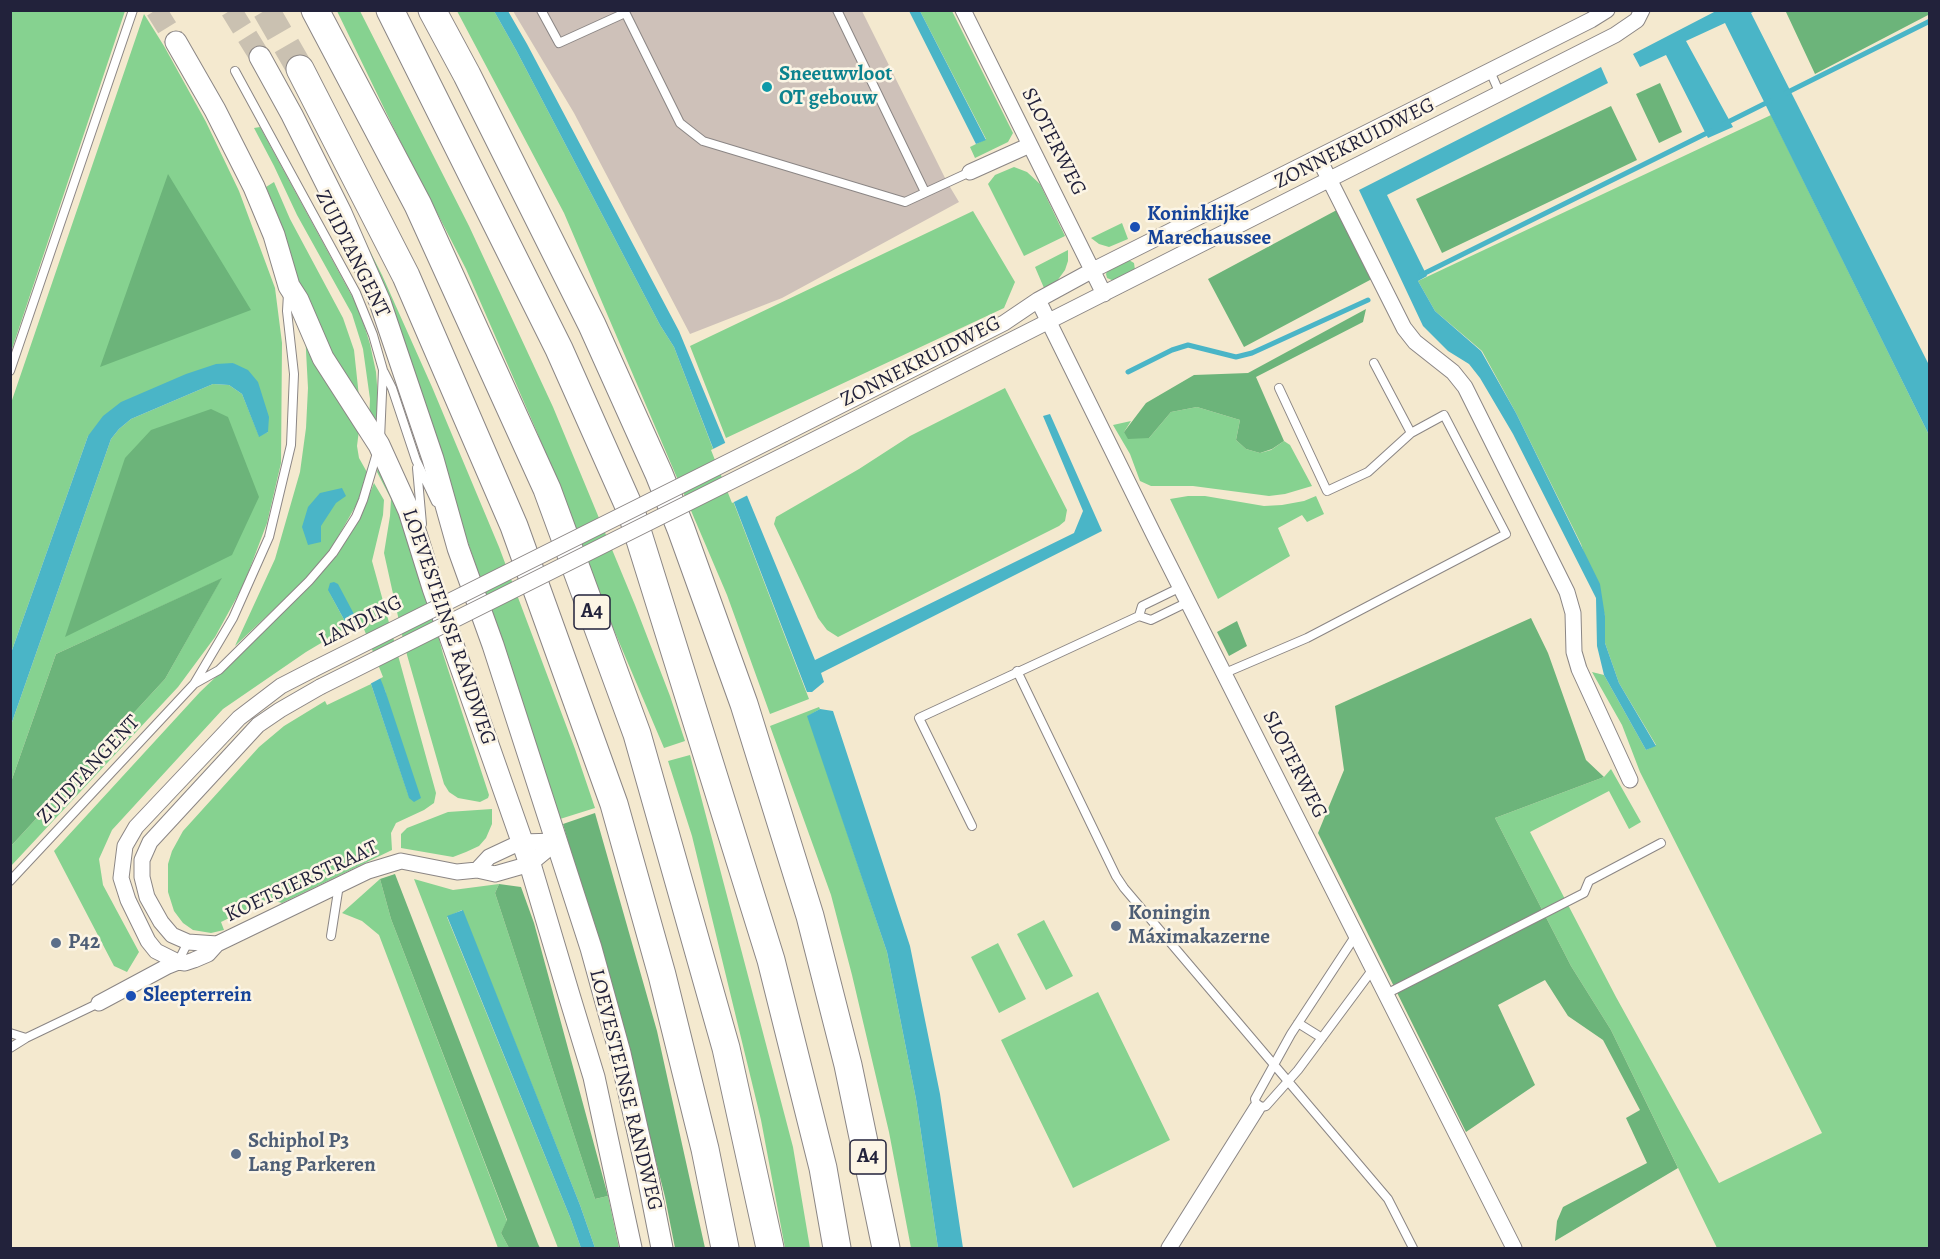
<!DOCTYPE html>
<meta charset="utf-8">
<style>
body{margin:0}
#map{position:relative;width:1940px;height:1259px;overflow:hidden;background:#f4e9cf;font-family:Alegreya,serif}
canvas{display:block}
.frame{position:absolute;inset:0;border:12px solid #22223b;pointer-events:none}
</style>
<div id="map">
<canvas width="1940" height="1259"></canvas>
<div class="frame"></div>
</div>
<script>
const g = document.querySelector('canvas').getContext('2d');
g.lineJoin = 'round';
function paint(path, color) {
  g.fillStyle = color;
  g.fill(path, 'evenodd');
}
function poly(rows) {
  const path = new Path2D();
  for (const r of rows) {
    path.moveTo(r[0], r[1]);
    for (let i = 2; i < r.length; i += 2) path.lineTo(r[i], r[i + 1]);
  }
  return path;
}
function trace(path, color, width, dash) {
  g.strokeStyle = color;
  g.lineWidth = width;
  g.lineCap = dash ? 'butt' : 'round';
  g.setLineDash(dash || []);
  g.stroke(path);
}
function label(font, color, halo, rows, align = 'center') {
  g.font = font + ' Alegreya,serif';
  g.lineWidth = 5;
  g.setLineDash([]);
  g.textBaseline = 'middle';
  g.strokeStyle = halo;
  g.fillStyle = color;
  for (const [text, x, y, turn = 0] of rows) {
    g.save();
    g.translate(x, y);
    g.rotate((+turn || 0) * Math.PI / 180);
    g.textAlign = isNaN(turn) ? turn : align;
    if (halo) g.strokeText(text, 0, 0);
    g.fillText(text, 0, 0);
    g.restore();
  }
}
paint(poly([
 [513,11,862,11,947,182,959,202,782,298,690,334,574,113]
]), '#cec1b9');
paint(poly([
 [11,10,125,11,11,352,10,11],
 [337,11,360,11,469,226,553,407,635,605,670,696,685,741,664,748,608,616,537,432,466,269,398,137],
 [457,11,494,11,516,50,660,325,674,347,809,699,770,714,727,595,564,213],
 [920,11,952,11,1013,133,1008,142,975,158,970,147,986,139],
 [144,14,164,46,206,122,239,191,275,288,282,343,281,463,267,523,244,584,215,637,178,687,11,866,11,846,165,679,221,579,56,654,11,782,11,725,111,439,119,429,131,419,213,384,229,385,242,394,259,436,268,432,233,363,88,436,11,653,11,403],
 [1771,115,1929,435,1929,1248,1717,1248,1611,1030,1571,966,1495,818,1604,777,1611,769,1641,822,1629,829,1609,791,1530,832,1616,997,1719,1183,1822,1133,1640,772,1622,725,1592,672,1604,675,1646,750,1656,745,1619,683,1605,643,1605,616,1581,544,1516,413,1482,351,1435,311,1418,281],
 [260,127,359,309,370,344,376,372,378,398,377,427,369,421,370,399,363,349,352,314,297,215,274,166,254,128],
 [319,150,382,275,432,387,499,547,575,749,595,808,560,819,518,688,409,371],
 [1014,167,1027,172,1040,184,1065,236,1024,256,988,184,995,175],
 [274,182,290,219,343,318,354,350,360,406,336,371,295,275,280,221,266,187],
 [973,211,1015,282,1004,308,726,438,690,346],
 [1122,223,1128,239,1109,247,1099,244,1091,238],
 [1068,250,1068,261,1065,270,1057,281,1044,288,1035,267],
 [1129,260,1134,263,1135,270,1114,281,1107,278,1106,274,1108,269],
 [305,332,360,422,357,446,359,458,368,474,359,500,330,551,307,578,235,646,275,559,300,472,306,428,308,388],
 [1005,388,1067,510,1065,521,1059,526,838,637,827,630,818,618,774,524,776,517,859,469,910,436],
 [1197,407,1240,420,1236,440,1246,449,1260,453,1271,450,1284,441,1290,445,1312,486,1285,494,1269,496,1193,486,1151,486,1140,481,1130,454,1113,425,1131,421,1124,432,1149,438,1171,412],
 [379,462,415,545,443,654,489,795,488,798,480,802,458,798,449,792,444,784,405,648,384,553,390,516,391,499,377,472],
 [374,483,384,500,383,515,372,561,436,793,434,803,424,810,396,823,391,833,392,850,282,903,268,899,221,922,224,930,211,933,193,930,183,923,174,911,168,892,168,864,172,851,183,831,259,747,284,726,325,701,327,705,371,684,409,797,385,690,328,590,348,627,306,652,223,709,112,830,99,859,103,885,139,952,127,972,114,966,54,851,200,692,288,608,337,554,359,520],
 [1188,496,1205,496,1264,506,1282,505,1304,501,1316,496,1324,514,1307,522,1302,515,1278,528,1290,556,1218,599,1170,499],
 [819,707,820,709,808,716,887,952,916,1099,938,1248,911,1248,889,1132,852,975,831,895,770,726],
 [690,755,793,1147,810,1248,785,1248,761,1120,692,836,668,761],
 [492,809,492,824,486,838,479,846,466,852,453,857,401,848,401,834,407,828,448,812],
 [380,879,391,919,507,1221,501,1233,509,1248,498,1248,379,935,362,921,342,913],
 [414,879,453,890,499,884,495,893,595,1199,608,1196,619,1248,595,1248,580,1205,462,910,447,917,570,1217,581,1248,558,1248],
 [1044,920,1073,976,1046,990,1017,934],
 [998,943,1026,999,999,1013,971,957],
 [1098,992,1170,1140,1073,1188,1001,1040]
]), '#86d290');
paint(poly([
 [1790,11,1929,10,1930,14,1815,74,1786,12],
 [1660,83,1682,132,1659,143,1636,94],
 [1611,106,1637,160,1442,253,1416,199],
 [168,174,251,310,100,367],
 [1348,204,1385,272,1244,347,1208,279],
 [1366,309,1363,322,1256,377,1284,441,1272,449,1260,453,1246,449,1236,440,1240,420,1197,407,1171,412,1149,438,1128,439,1124,432,1146,403,1194,375,1248,373],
 [211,409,228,417,259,497,232,555,65,637,125,458,151,430],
 [222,578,165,679,11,846,11,782,56,654],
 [1531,618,1548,653,1586,760,1604,777,1495,818,1571,966,1611,1030,1678,1168,1555,1241,1557,1221,1563,1207,1647,1163,1626,1118,1640,1110,1603,1040,1568,1016,1545,980,1498,1005,1535,1085,1466,1132,1318,833,1344,770,1335,706],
 [1237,621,1247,646,1229,656,1217,632],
 [595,813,657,1031,705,1248,675,1248,665,1197,625,1039,563,824],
 [395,874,538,1244,540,1248,509,1248,501,1233,507,1220,391,919,380,879],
 [499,884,521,887,534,923,608,1196,595,1199,495,893]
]), '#6cb47a');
paint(poly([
 [494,11,508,11,527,44,679,331,815,660,1074,533,1083,511,1043,416,1050,414,1102,531,821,673,824,682,812,692,807,692,674,347,660,325,516,50],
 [909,11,920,11,986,140,976,144],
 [1716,11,1755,11,1751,13,1929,365,1929,435,1725,23,1686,41,1733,127,1708,138,1666,55,1640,67,1633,54],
 [1601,67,1608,83,1387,195,1427,276,1418,281,1435,311,1481,351,1516,413,1600,584,1605,616,1605,643,1619,683,1656,746,1646,750,1604,675,1597,646,1596,598,1513,434,1480,378,1469,364,1448,351,1423,326,1359,190],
 [233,363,248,370,258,382,269,417,268,432,259,437,242,394,229,385,213,384,131,419,119,429,111,439,11,725,11,653,88,436,103,416,121,402,186,374,216,364],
 [342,488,346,496,336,503,321,526,321,542,308,545,302,527,308,507,320,493],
 [334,582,338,584,355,616,385,690,421,798,414,802,409,798,371,684,348,627,328,590,330,583],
 [820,709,833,711,910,946,940,1094,963,1248,938,1248,916,1099,887,952,807,716],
 [463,910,580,1205,595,1248,581,1248,570,1217,447,916]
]), '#4ab5c7');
paint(poly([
 [727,442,748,495,732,503,711,450],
 [362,624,383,677,368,685,347,631]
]), '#f4e9cf');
trace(poly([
 [1786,93,1930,21],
 [1724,124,1770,101],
 [1421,275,1711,131],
 [1128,372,1172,350,1188,345,1236,357,1252,353,1368,300]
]), '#4ab5c7', 5);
trace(poly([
 [156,10,176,42],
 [231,10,260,57]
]), '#cac1b1', 21, [21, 10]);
trace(poly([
 [266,10,300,69]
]), '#cac1b1', 27, [27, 14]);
const lane = poly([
 [541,10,559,43,625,13],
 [624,10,680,123,703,141,905,202,970,172],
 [837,10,925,192],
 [235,71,356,293,373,335,383,370,380,439],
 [1490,71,1500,94],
 [1374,363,1411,433],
 [10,371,133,10],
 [384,372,392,388,416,460,436,502],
 [417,468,422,524],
 [1139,616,1142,606,1181,587],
 [1017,671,1116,876,1124,888,1388,1199,1413,1248],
 [1225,673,1307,638,1506,534,1444,415,1411,433,1368,472,1327,491,1279,388],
 [194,684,219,670,309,581,333,553,356,517,363,500,377,453],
 [972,826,919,718,1139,616,1151,620,1188,602],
 [10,881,194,684,233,618,269,537,291,445,294,374,287,311,288,294],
 [1356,935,1291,1034,1255,1099,1257,1108,1266,1106,1298,1070,1373,969],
 [331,936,339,885],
 [178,962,188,942],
 [1386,994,1584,893,1589,881,1661,843],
 [1298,1023,1322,1038],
 [10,1033,26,1038],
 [10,1048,26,1038,99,1003]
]);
const street = poly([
 [963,10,1104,294],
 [1318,157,1404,328,1415,342,1453,372,1465,387,1567,592,1573,613,1574,652,1579,669,1630,780],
 [970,172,1030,145],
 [1038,300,1154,535,1514,1248],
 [784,434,1004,323,1038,300,1093,270,1591,20,1607,10],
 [790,452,1615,35,1637,20,1642,10],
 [477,870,489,857,521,842,558,841],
 [217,944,188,942,172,935,161,922,147,897,142,877,142,860,150,842,258,725,280,710,320,687],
 [178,962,156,951,148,941,128,900,121,878,125,846,136,827,239,718,281,686,314,669],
 [99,1003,168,966,178,962,185,963,194,960,208,954,217,944,368,871,401,861,457,872,477,870,495,874,530,864,558,841],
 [1169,1248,1257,1108]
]);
const secondary = poly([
 [176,42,215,110,254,187,274,235,289,286,298,300,323,358,379,445,409,511,433,588,530,864,569,995,594,1077,631,1248],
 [260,57,292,115,341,213,380,302,433,459,458,548,493,645,591,948,620,1053,647,1172,662,1248]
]);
const highway = poly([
 [315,10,418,205,547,489,637,734,726,1048,770,1248],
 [390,10,559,349,631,511,771,960,823,1168,837,1248],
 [432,10,467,75,592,325,659,474,681,529,744,704,810,916,848,1065,886,1248],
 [300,69,406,276,514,526,614,804,662,975,705,1149,725,1248]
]);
trace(lane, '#8b8685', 10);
trace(street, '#8b8685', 17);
trace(secondary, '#8b8685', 23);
trace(highway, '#8b8685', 29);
trace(lane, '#fff', 8);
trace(street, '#fff', 15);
trace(secondary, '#fff', 21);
trace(highway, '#fff', 27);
const streetBridge = poly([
 [314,669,784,434],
 [320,687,790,452]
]);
trace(streetBridge, '#8b8685', 17, []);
trace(streetBridge, '#fff', 15);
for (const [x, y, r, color] of [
 [767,87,6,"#0f9aa8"],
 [1135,227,6,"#1a4fb4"],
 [1116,926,6,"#5c6f8a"],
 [56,943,6,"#5c6f8a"],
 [131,996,6,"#1a4fb4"],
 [236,1154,6,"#5c6f8a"]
]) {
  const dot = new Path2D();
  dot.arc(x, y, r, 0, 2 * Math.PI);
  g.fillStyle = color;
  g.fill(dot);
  trace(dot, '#fcf5e5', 2);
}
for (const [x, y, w] of [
 [592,612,36],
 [868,1157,36]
]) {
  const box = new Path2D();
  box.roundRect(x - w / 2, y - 17, w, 34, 4.5);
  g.fillStyle = '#fcf5e5';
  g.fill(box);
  trace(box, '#22223b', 1.5);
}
label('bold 20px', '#22223b', null, [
 ["A4",592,612],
 ["A4",868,1157]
]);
label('bold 21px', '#0d838f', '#fcf5e5', [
 ["Sneeuwvloot",779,75],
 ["OT gebouw",779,99]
], 'left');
label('21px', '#22223b', '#fcf5e5', [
 ["SLOTERWEG",1053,142,63],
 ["ZONNEKRUIDWEG",1355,144,-27],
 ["ZUIDTANGENT",352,254,63],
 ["ZONNEKRUIDWEG",921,362,-27],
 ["LANDING",361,622,-27],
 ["LOEVESTEINSE RANDWEG",448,627,71],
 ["SLOTERWEG",1294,765,63],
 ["ZUIDTANGENT",89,770,-47],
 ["KOETSIERSTRAAT",302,882,-25],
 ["LOEVESTEINSE RANDWEG",625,1090,76]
]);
label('bold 21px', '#164399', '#fcf5e5', [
 ["Koninklijke",1147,215],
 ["Marechaussee",1147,239],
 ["Sleepterrein",143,996]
], 'left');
label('bold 21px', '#4e5e75', '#fcf5e5', [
 ["Koningin",1128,914],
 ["Máximakazerne",1128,938],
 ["P42",68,943],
 ["Schiphol P3",248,1142],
 ["Lang Parkeren",248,1166]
], 'left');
</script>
